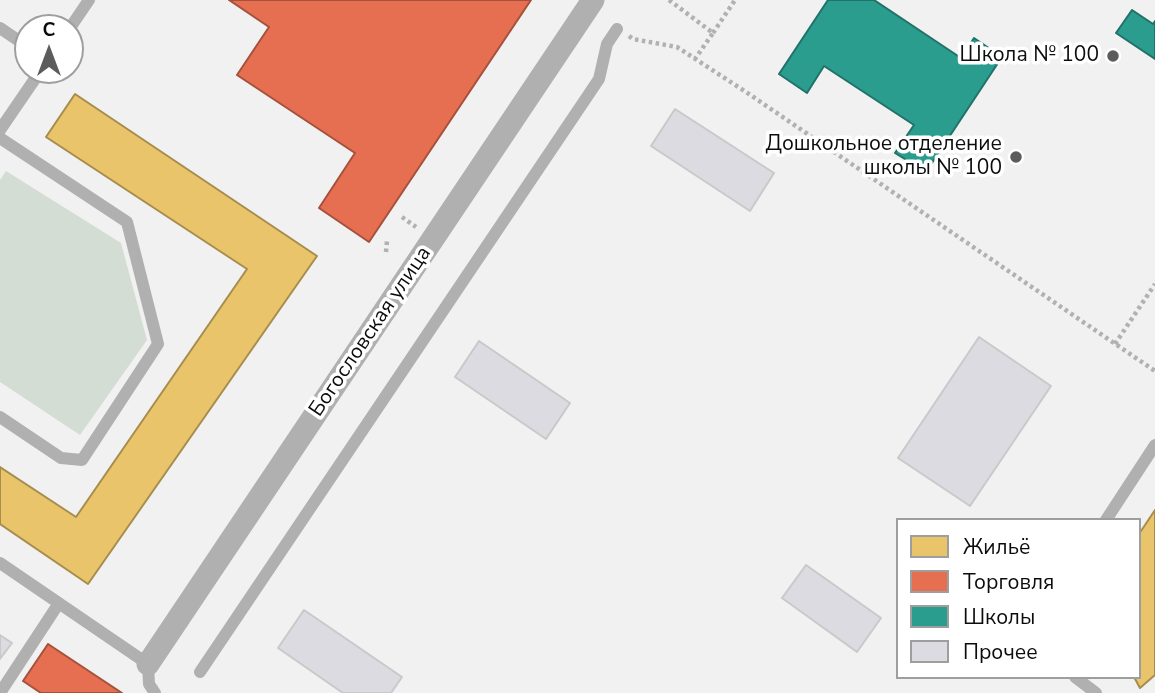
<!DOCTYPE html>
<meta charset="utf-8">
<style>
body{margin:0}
#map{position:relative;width:1155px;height:693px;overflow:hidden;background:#f1f1f1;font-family:"Nunito Sans",sans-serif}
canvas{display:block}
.legend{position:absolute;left:896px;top:518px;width:245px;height:161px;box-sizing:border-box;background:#fff;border:2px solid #9d9e9e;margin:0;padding:9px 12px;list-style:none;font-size:21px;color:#0b0c0c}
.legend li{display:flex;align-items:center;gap:14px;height:35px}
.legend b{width:35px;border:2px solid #9d9e9e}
.north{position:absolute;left:14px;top:14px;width:70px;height:70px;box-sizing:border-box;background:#fff;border:2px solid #9d9e9e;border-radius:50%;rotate:0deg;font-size:19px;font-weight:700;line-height:28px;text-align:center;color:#0b0c0c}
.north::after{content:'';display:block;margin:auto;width:24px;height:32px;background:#5c5c5c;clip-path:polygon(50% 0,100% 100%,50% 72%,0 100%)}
</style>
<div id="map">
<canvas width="1155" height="693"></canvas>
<ul class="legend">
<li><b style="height:19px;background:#e9c46a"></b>Жильё</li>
<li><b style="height:19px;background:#e76f51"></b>Торговля</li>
<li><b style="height:19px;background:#2a9d8f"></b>Школы</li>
<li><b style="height:19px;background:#dbdbe1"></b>Прочее</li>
</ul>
<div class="north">С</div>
</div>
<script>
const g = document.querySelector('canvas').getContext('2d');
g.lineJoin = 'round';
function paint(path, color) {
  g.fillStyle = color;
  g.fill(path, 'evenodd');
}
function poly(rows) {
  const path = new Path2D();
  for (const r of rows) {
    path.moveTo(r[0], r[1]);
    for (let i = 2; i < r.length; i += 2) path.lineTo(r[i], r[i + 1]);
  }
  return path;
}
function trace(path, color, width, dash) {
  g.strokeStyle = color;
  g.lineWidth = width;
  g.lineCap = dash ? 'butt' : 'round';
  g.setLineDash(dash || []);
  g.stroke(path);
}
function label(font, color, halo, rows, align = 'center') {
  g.font = font + ' "Nunito Sans",sans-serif';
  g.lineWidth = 7;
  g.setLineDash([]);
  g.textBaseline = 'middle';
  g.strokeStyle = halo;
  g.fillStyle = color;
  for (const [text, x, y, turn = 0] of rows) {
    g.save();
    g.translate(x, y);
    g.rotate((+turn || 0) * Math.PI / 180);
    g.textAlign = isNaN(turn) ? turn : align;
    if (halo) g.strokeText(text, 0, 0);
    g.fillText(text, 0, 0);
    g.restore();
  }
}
paint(poly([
 [6,171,121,243,147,340,80,435,0,382,0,180]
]), '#d3ddd3');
const homes = poly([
 [75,94,317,256,88,584,0,524,0,467,76,517,247,269,46,137,75,94],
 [1155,510,1155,675,1140,688,1134,677,1139,677,1139,534,1155,510]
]);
paint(homes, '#e9c46a');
trace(homes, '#a68d4e', 2);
const shops = poly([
 [229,0,531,0,369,242,319,208,355,153,237,75,269,27,229,0],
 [48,644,122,693,41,693,23,681,48,644]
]);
paint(shops, '#e76f51');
trace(shops, '#a5513c', 2);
const schools = poly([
 [828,0,874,0,961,58,974,38,1002,57,926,172,895,153,914,125,824,66,807,93,779,74,828,0],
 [1132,10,1153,24,1155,21,1155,59,1116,33,1132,10]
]);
paint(schools, '#2a9d8f');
trace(schools, '#217268', 2);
const building = poly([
 [675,109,774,173,750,211,651,146,675,109],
 [979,337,1051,386,970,506,898,458,979,337],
 [479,341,570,403,546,439,455,377,479,341],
 [806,565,881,618,857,652,782,598,806,565],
 [304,610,402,677,391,693,343,693,278,648,304,610],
 [0,635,12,643,0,659,0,635]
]);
paint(building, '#dbdbe1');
trace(building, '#c9c9ca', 2);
trace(poly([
 [669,0,713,33,695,59],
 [713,33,735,0],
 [629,36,633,39,677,47,746,92,1155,371],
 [402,217,416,227],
 [386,252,387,241],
 [1115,344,1155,284]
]), '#b0b1b1', 4.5, [3.5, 3.5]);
trace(poly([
 [0,28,28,47],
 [70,28,89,0],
 [0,130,41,70],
 [0,138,127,222,158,344,82,460,61,458,0,417],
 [1106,520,1155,445],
 [0,563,148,664,149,684,155,693],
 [200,672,599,79,607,44,617,29],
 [1075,677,1096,693],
 [0,693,59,603]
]), '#b0b0b0', 12);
trace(poly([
 [148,664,593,0]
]), '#b0b0b0', 23);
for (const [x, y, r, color] of [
 [1113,56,7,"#5c5c5c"],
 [1016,157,7,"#5c5c5c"]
]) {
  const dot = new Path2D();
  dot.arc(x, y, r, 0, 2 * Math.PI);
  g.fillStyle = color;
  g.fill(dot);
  trace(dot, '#fff', 2.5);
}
label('21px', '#0b0c0c', '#fff', [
 ["Школа № 100",1099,56],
 ["Дошкольное отделение",1002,145],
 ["школы № 100",1002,169]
], 'right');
label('21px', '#0b0c0c', '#fff', [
 ["Богословская улица",371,332,-56]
]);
</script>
